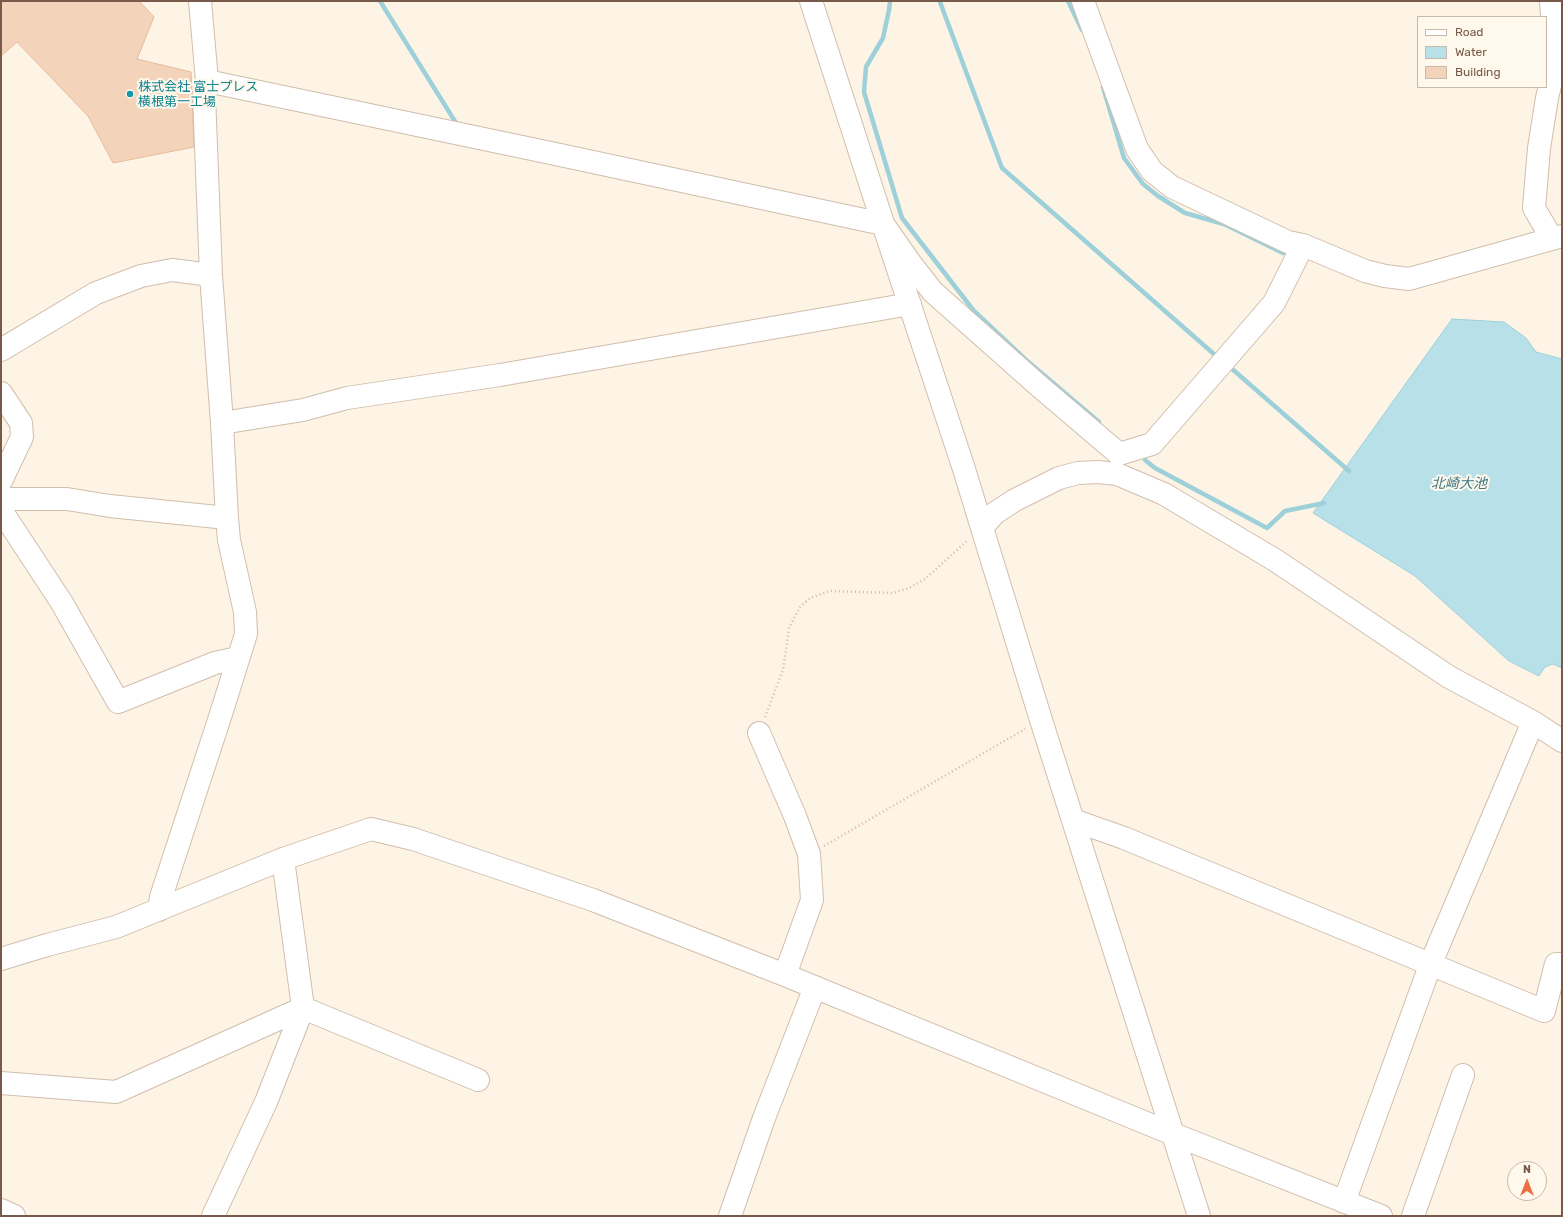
<!DOCTYPE html>
<meta charset="utf-8">
<style>
body{margin:0}
#map{position:relative;width:1563px;height:1217px;overflow:hidden;background:#fdf4e5;font-family:Rubik,sans-serif}
canvas{display:block}
.frame{position:absolute;inset:0;border:2px solid #775a49;pointer-events:none}
.legend{position:absolute;left:1417px;top:16px;width:130px;height:72px;box-sizing:border-box;background:#fff8ec;border:1px solid #c9b9ab;margin:0;padding:5px 7px;list-style:none;font-size:12px;color:#775a49}
.legend li{display:flex;align-items:center;gap:8px;height:20px}
.legend b{width:20px;border:1px solid #c9b9ab}
.north{position:absolute;left:1507px;top:1161px;width:40px;height:40px;box-sizing:border-box;background:#fff8ec;border:1px solid #c9b9ab;border-radius:50%;rotate:0deg;font-size:11px;font-weight:700;line-height:16px;text-align:center;color:#775a49}
.north::after{content:'';display:block;margin:auto;width:14px;height:18px;background:#ec6e45;clip-path:polygon(50% 0,100% 100%,50% 72%,0 100%)}
</style>
<div id="map">
<canvas width="1563" height="1217"></canvas>
<div class="frame"></div>
<ul class="legend">
<li><b style="height:5px;background:#fff"></b>Road</li>
<li><b style="height:11px;background:#b8e0e8"></b>Water</li>
<li><b style="height:11px;background:#f4d3bb"></b>Building</li>
</ul>
<div class="north">N</div>
</div>
<script>
const g = document.querySelector('canvas').getContext('2d');
g.lineJoin = 'round';
function paint(path, color) {
  g.fillStyle = color;
  g.fill(path, 'evenodd');
}
function poly(rows) {
  const path = new Path2D();
  for (const r of rows) {
    path.moveTo(r[0], r[1]);
    for (let i = 2; i < r.length; i += 2) path.lineTo(r[i], r[i + 1]);
  }
  return path;
}
function trace(path, color, width, dash) {
  g.strokeStyle = color;
  g.lineWidth = width;
  g.lineCap = dash ? 'butt' : 'round';
  g.setLineDash(dash || []);
  g.stroke(path);
}
function label(font, color, halo, rows, align = 'center') {
  g.font = font + ' Rubik,"Noto Sans JP",sans-serif';
  g.lineWidth = 4;
  g.setLineDash([]);
  g.textBaseline = 'middle';
  g.strokeStyle = halo;
  g.fillStyle = color;
  for (const [text, x, y, turn = 0] of rows) {
    g.save();
    g.translate(x, y);
    g.rotate((+turn || 0) * Math.PI / 180);
    g.textAlign = isNaN(turn) ? turn : align;
    if (halo) g.strokeText(text, 0, 0);
    g.fillText(text, 0, 0);
    g.restore();
  }
}
const water = poly([
 [1452,319,1504,322,1526,338,1536,352,1562,359,1562,668,1553,664,1545,667,1539,676,1509,661,1415,576,1313,513,1452,319]
]);
paint(water, '#b8e0e8');
trace(water, '#9ed0da', 1);
trace(poly([
 [380,1,456,123],
 [890,1,889,10,883,38,866,67,864,92,902,218,974,311,1025,359,1099,422],
 [1068,1,1082,30],
 [940,2,1002,168,1215,355],
 [1103,87,1124,158,1143,184,1158,196,1185,213,1224,224,1283,253],
 [1231,368,1349,471],
 [1145,460,1155,468,1267,528,1285,511,1324,503]
]), '#9ed0da', 4.5);
const building = poly([
 [1,1,139,1,154,17,137,59,191,72,194,147,113,163,88,116,17,42,1,56,1,1]
]);
paint(building, '#f4d3bb');
trace(building, '#e7ba9b', 1);
const minor = poly([
 [811,1,890,245,963,466,1041,720,1199,1216],
 [1083,1,1137,149,1152,171,1172,187,1288,242,1303,245,1365,271,1385,276,1409,279,1562,236],
 [1551,1,1555,64,1547,98,1539,148,1534,208,1552,239],
 [207,81,546,152,883,224,911,264,933,292,1039,386,1119,454],
 [1,350,96,293,141,276,172,270,211,275],
 [1,393,21,423,22,437,1,481],
 [222,423,303,410,347,398,500,375,910,304],
 [1119,454,1152,444,1274,303,1303,245],
 [1,499,67,499,110,506,227,518],
 [1,510,62,603,118,702,215,663,238,658],
 [983,526,995,513,1015,500,1059,478,1078,473,1098,472,1117,474,1164,494,1275,560,1449,677,1533,722,1562,741],
 [759,733,795,816,809,854,812,900,785,975],
 [1073,820,1124,838,1544,1011,1556,964,1562,964],
 [159,910,161,897,220,717,246,634,245,612,229,540,227,518,222,423,211,275,204,95,207,81,200,1],
 [1,959,47,945,116,927,283,859,371,829,413,839,593,900,785,975,1173,1134,1381,1216],
 [1,1083,116,1092,303,1008,478,1080],
 [1344,1202,1431,963,1533,722],
 [1,1210,14,1216],
 [213,1216,266,1102,303,1008,283,859],
 [730,1216,764,1118,815,987],
 [1413,1216,1463,1075]
]);
trace(minor, '#d1bead', 24);
trace(poly([
 [765,717,783,670,789,628,800,607,810,598,830,591,893,593,909,588,925,579,968,540],
 [824,846,1025,729]
]), '#d9b69e', 2.5, [1, 3]);
trace(minor, '#fff', 22);
for (const [x, y, r, color] of [
 [130,94,4,"#0f9aa8"]
]) {
  const dot = new Path2D();
  dot.arc(x, y, r, 0, 2 * Math.PI);
  g.fillStyle = color;
  g.fill(dot);
  trace(dot, '#fff8ec', 1.5);
}
label('13px', '#0d838f', '#fff8ec', [
 ["株式会社 富士プレス",138,87],
 ["横根第一工場",138,102]
], 'left');
label('italic 14px', '#3f7784', '#fff8ec', [
 ["北崎大池",1459,484]
]);
</script>
